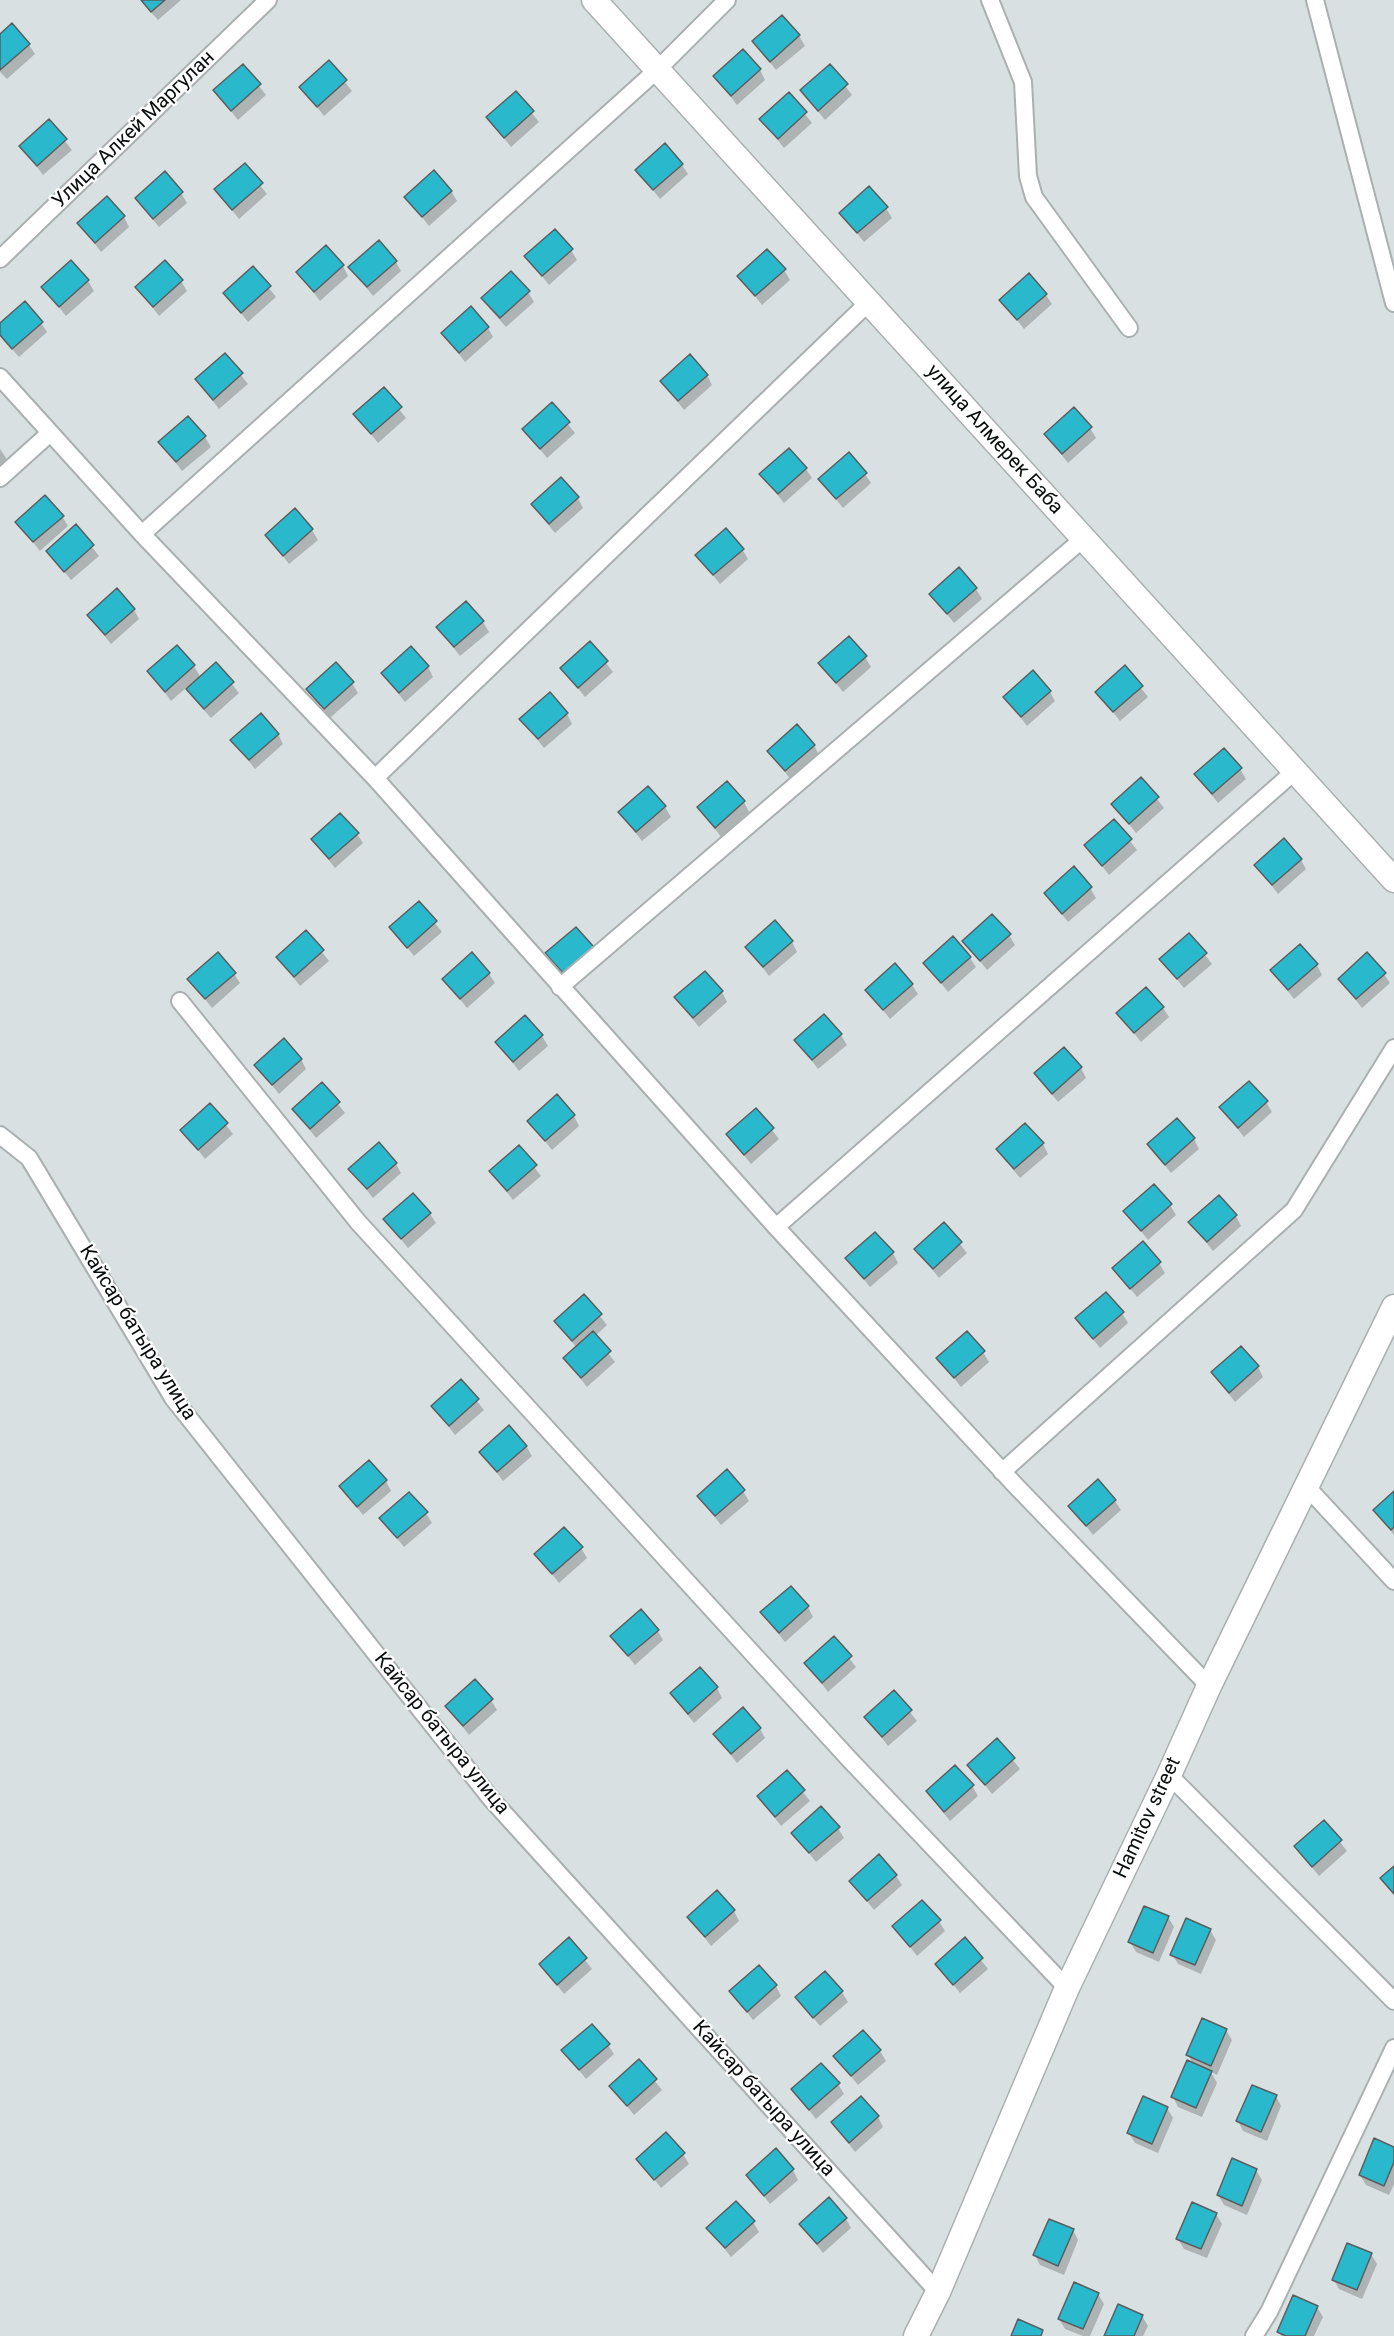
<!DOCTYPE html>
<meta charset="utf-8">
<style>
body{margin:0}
canvas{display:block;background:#d9e0e1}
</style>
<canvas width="1394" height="2336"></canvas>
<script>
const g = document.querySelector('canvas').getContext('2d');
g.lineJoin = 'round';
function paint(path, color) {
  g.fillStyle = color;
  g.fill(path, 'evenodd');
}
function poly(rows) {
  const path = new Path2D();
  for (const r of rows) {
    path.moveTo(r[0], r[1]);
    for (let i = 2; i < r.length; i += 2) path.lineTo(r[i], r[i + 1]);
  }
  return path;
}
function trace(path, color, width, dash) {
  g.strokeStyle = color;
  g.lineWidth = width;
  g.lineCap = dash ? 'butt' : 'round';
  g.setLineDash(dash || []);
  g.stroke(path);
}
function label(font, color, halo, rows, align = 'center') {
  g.font = font + ' Roboto,sans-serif';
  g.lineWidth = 4.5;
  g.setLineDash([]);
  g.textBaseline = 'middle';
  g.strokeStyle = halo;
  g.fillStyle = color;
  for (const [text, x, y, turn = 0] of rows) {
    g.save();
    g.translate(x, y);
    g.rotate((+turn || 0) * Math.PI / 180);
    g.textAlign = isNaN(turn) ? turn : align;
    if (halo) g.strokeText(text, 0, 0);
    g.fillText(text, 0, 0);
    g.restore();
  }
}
paint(poly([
 [140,0,181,0,158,20],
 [0,36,29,45,35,54,7,79,0,72],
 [799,36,805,46,776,70,754,42],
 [329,62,352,91,324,116,301,87],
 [243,66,266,95,238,120,215,91],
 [830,66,852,95,825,120,802,91],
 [760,70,765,80,737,105,715,76],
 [516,93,539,122,511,147,488,118],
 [789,94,812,123,784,148,761,119],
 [49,121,72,150,43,175,21,146],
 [244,165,267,194,239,219,216,190],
 [682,165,688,174,660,199,637,170],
 [451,191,457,201,429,226,406,197],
 [181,193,187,203,159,227,136,199],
 [107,198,124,217,129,227,101,252,79,223],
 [886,208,892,218,864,242,841,213],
 [571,250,577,260,549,285,526,256],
 [71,262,88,281,94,291,66,316,43,287],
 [396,262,401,271,373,296,350,267],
 [343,266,348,276,320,301,298,272],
 [253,268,276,297,248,322,225,293],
 [784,270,790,280,762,305,739,276],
 [181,281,187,291,159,316,137,287],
 [528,292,534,302,506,327,489,308,483,298],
 [1046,295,1052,304,1024,329,1001,300],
 [41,323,47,332,19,357,0,335,0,325],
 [488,328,493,337,465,362,443,333],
 [225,355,248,384,219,409,197,380],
 [707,375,712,385,684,410,662,381],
 [383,389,406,418,378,443,355,414],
 [552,404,575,433,547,458,524,429],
 [1090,428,1096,438,1068,463,1045,434],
 [205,437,211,447,182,471,160,442],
 [0,449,10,464,0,473],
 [806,469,812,478,784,503,761,474],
 [865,474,871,483,843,508,820,479],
 [578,498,583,508,555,533,532,504],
 [62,516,68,526,40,551,17,522],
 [76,527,99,556,71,580,48,552],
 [312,530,318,540,289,564,267,535],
 [742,549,748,559,720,584,697,555],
 [976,589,982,599,954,623,931,594],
 [134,610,139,619,111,644,88,615],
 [483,622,489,632,460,656,438,628],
 [590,643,613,672,585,697,562,668],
 [865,657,871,667,843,692,820,663],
 [216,664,239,693,211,718,194,699,187,687,171,701,149,671,194,666,201,678],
 [428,667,433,677,405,702,382,673],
 [1125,668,1148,697,1120,721,1097,692],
 [352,683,358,693,330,718,308,689],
 [1050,692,1055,701,1027,726,1005,697],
 [567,714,572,724,544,748,521,719],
 [278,734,283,744,255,769,232,740],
 [814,745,819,755,791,780,769,751],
 [1240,769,1246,779,1218,803,1196,775],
 [1141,779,1164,808,1136,833,1113,804],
 [744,802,749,812,721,837,699,808],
 [665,807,671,817,642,841,620,813],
 [1114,821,1137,850,1109,875,1086,845],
 [357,834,363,843,335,868,312,839],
 [1301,860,1306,869,1278,894,1256,865],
 [1090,888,1096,898,1068,922,1045,893],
 [419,903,442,932,414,956,391,928],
 [306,932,329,961,300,986,278,957],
 [1009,935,1015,945,987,970,964,941],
 [1189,935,1212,964,1184,988,1161,960],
 [792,942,797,952,769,976,747,947],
 [592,948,598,958,570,982,547,954],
 [970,958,976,967,948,992,925,963],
 [1317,965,1322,975,1294,999,1272,971],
 [234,974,240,983,212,1008,189,979],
 [489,974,495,983,467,1008,444,979],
 [1384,974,1390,983,1362,1008,1339,979],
 [912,985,918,994,890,1019,867,990],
 [722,992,727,1002,699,1027,676,998],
 [1163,1008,1169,1017,1141,1042,1118,1013],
 [525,1017,542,1036,548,1046,519,1071,497,1042],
 [841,1035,847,1045,818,1069,796,1040],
 [301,1059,306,1069,279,1094,256,1065],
 [1081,1068,1086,1078,1058,1102,1035,1073],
 [322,1084,345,1113,316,1138,294,1109],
 [1266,1102,1272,1112,1244,1137,1221,1108],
 [210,1105,233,1134,205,1159,182,1130],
 [756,1110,779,1139,751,1164,728,1135],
 [574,1116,579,1126,552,1150,529,1121],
 [1194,1139,1199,1149,1171,1173,1149,1145],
 [1043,1144,1048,1154,1020,1178,997,1150],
 [519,1147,541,1176,513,1200,491,1172],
 [396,1164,401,1173,373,1198,350,1169],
 [1170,1205,1176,1215,1148,1240,1125,1211],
 [430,1214,436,1223,408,1248,385,1219],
 [1236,1216,1241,1226,1213,1251,1190,1222],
 [944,1224,967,1253,939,1278,916,1249],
 [893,1253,898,1263,870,1287,847,1259],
 [1159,1263,1165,1273,1137,1297,1114,1268],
 [584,1296,607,1325,595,1336,615,1362,587,1387,565,1358,576,1347,556,1321],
 [1122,1313,1128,1323,1100,1348,1077,1319],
 [983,1352,989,1362,961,1387,938,1358],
 [1258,1367,1263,1377,1235,1402,1213,1373],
 [461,1381,484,1410,455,1435,433,1406],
 [526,1446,532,1456,503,1481,481,1452],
 [386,1481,391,1491,363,1515,341,1487],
 [743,1491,749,1501,721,1525,699,1497],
 [1394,1493,1394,1535,1375,1510],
 [1115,1501,1121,1510,1093,1535,1070,1506],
 [426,1513,432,1523,404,1547,381,1519],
 [581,1548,587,1558,559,1583,536,1554],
 [808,1607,813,1617,785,1642,762,1613],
 [657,1630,663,1640,635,1665,612,1636],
 [834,1638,856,1667,828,1692,806,1663],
 [717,1688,722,1698,694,1723,671,1694],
 [894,1692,917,1721,888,1746,866,1717],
 [491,1700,497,1710,469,1735,446,1706],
 [760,1729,765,1738,737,1763,715,1734],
 [997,1740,1020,1769,992,1794,969,1765],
 [787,1772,810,1801,781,1826,759,1797],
 [972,1786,978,1796,950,1821,927,1792],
 [1324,1822,1347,1851,1319,1876,1296,1847],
 [838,1828,844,1838,816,1862,793,1833],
 [896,1876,902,1885,874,1910,851,1881],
 [734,1911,739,1921,711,1946,689,1917],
 [1168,1917,1174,1927,1159,1962,1136,1952,1130,1942],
 [939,1921,945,1931,917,1956,894,1926],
 [1210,1930,1216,1940,1201,1974,1178,1964,1172,1954],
 [569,1940,592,1969,564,1994,541,1964],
 [965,1940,988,1969,960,1993,937,1964],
 [776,1986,781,1996,753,2020,731,1992],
 [842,1992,848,2002,820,2026,797,1998],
 [1226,2030,1232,2040,1217,2075,1211,2072,1217,2083,1202,2117,1178,2107,1173,2097,1194,2065,1188,2055],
 [608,2045,614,2054,586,2079,563,2050],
 [880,2051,886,2061,858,2085,835,2057],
 [639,2061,662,2090,634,2115,611,2086],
 [838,2084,844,2094,816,2119,793,2090],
 [1276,2096,1281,2106,1267,2141,1243,2131,1238,2121],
 [1167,2108,1173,2118,1158,2153,1135,2143,1129,2133],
 [878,2117,883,2127,855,2152,833,2123],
 [1394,2148,1394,2184,1389,2195,1366,2185,1360,2175],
 [683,2154,689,2164,661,2188,638,2159],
 [793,2170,798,2180,770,2204,748,2175],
 [1256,2170,1262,2180,1247,2215,1224,2205,1218,2195],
 [1216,2214,1222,2224,1207,2258,1184,2249,1178,2239],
 [846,2219,851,2228,823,2253,801,2225],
 [753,2222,759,2232,731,2257,708,2228],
 [1073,2230,1078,2240,1064,2275,1040,2265,1035,2255],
 [1371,2254,1377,2264,1362,2299,1339,2289,1333,2279],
 [1098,2294,1104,2304,1090,2336,1083,2336,1065,2329,1059,2319],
 [1317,2307,1323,2317,1314,2336,1281,2336,1279,2332],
 [1142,2316,1148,2326,1143,2336,1106,2336]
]), '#0003');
const building = poly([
 [141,0,165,0,151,12,141,0],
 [782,15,800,35,770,62,752,41,782,15],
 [12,23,30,44,0,70,0,34,12,23],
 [743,49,761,69,731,96,713,76,743,49],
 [329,60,347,80,317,107,299,87,329,60],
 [243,64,261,84,231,111,213,90,243,64],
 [830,64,848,84,818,111,800,90,830,64],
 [516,91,534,111,504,138,486,117,516,91],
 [789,92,807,112,778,139,759,119,789,92],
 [49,119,67,139,37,166,19,146,49,119],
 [665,143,683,164,653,190,635,170,665,143],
 [245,163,263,183,232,210,214,189,245,163],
 [434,170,452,191,422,217,404,197,434,170],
 [165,171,183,192,153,219,135,198,165,171],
 [869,186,888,207,857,233,839,213,869,186],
 [107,196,125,216,95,243,77,223,107,196],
 [555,229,573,249,542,276,524,256,555,229],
 [379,240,397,261,367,287,348,267,379,240],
 [326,245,344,265,314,292,296,272,326,245],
 [767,249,786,269,755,296,737,276,767,249],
 [71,260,89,280,59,307,41,287,71,260],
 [165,260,183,280,153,307,135,287,165,260],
 [253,266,271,286,241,313,223,293,253,266],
 [511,271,530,291,500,318,481,298,511,271],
 [1029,273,1047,294,1017,320,999,300,1029,273],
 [25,301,43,322,12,349,0,335,0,323,25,301],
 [471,306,489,327,459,353,441,333,471,306],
 [225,353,243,373,213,400,195,379,225,353],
 [690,354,708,375,678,401,660,381,690,354],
 [384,387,402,407,371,434,353,414,384,387],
 [552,402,570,422,540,449,522,429,552,402],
 [1074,407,1092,427,1062,454,1044,434,1074,407],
 [188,416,206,436,176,462,158,442,188,416],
 [789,448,807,468,778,494,759,474,789,448],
 [849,452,867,473,836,499,818,479,849,452],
 [561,477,579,497,549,524,531,504,561,477],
 [45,495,64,516,33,542,15,522,45,495],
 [295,508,313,529,283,556,265,535,295,508],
 [76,524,94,545,64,572,46,551,76,524],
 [726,528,744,549,713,575,695,555,726,528],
 [959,567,977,588,947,614,929,594,959,567],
 [117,588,135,609,105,635,87,615,117,588],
 [466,601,484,621,454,647,436,627,466,601],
 [849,636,867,656,836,683,818,663,849,636],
 [590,641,608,661,578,688,560,668,590,641],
 [177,645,195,665,165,692,147,671,177,645],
 [411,646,429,666,399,693,381,673,411,646],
 [216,662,234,682,204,709,186,689,216,662],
 [336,662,354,682,324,709,306,689,336,662],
 [1125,665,1143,686,1113,712,1095,692,1125,665],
 [1033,670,1051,691,1021,717,1003,697,1033,670],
 [550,692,568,713,538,739,519,719,550,692],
 [261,713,279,734,249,760,230,740,261,713],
 [797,724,815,745,785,771,767,751,797,724],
 [1224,748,1242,768,1212,794,1194,774,1224,748],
 [1141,777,1159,797,1129,824,1111,804,1141,777],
 [727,781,745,801,715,828,697,807,727,781],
 [648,786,666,806,636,832,618,812,648,786],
 [340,813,359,833,329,859,311,839,340,813],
 [1114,819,1132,839,1102,866,1084,845,1114,819],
 [1284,838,1302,859,1272,885,1254,865,1284,838],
 [1074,866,1092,887,1062,914,1044,893,1074,866],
 [419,901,437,921,407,948,389,927,419,901],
 [992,914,1011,934,980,961,962,941,992,914],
 [775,920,793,941,763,967,745,947,775,920],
 [576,927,594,947,563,973,545,953,576,927],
 [306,930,324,950,294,977,276,957,306,930],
 [1189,933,1207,953,1177,979,1159,959,1189,933],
 [953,936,971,957,941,983,923,963,953,936],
 [1300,944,1318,964,1288,990,1270,970,1300,944],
 [218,952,236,973,205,999,187,979,218,952],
 [472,952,490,973,460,999,442,979,472,952],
 [1367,952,1386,973,1356,999,1338,979,1367,952],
 [895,963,913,984,883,1010,865,990,895,963],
 [705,971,723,991,693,1018,674,997,705,971],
 [1146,987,1164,1007,1134,1033,1116,1013,1146,987],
 [824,1014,842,1034,812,1060,794,1040,824,1014],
 [525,1015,543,1035,513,1062,495,1042,525,1015],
 [284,1038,302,1059,272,1085,254,1065,284,1038],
 [1064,1047,1082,1067,1052,1094,1034,1073,1064,1047],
 [1249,1081,1268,1101,1238,1128,1219,1107,1249,1081],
 [322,1082,340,1102,310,1129,292,1109,322,1082],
 [557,1094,575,1115,545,1141,527,1121,557,1094],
 [210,1103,228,1123,198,1150,180,1130,210,1103],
 [756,1108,774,1128,744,1155,726,1134,756,1108],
 [1177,1118,1195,1138,1165,1165,1147,1144,1177,1118],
 [1025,1123,1044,1143,1014,1169,996,1149,1025,1123],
 [379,1142,397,1163,367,1189,348,1169,379,1142],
 [519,1145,537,1165,507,1191,489,1171,519,1145],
 [1154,1184,1172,1204,1141,1231,1123,1211,1154,1184],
 [413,1193,431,1213,401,1239,383,1219,413,1193],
 [1219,1195,1237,1215,1207,1242,1188,1222,1219,1195],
 [944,1222,962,1242,933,1269,914,1249,944,1222],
 [875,1232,894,1252,864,1279,845,1258,875,1232],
 [1143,1241,1161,1262,1130,1289,1112,1268,1143,1241],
 [1106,1292,1124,1312,1093,1339,1075,1318,1106,1292],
 [584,1294,602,1314,572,1341,554,1321,584,1294],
 [593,1331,611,1351,581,1378,563,1358,593,1331],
 [967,1331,985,1351,954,1378,936,1358,967,1331],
 [1241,1346,1259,1366,1229,1393,1211,1372,1241,1346],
 [461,1379,479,1399,449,1426,431,1406,461,1379],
 [509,1425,527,1446,497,1472,479,1452,509,1425],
 [369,1460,387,1480,357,1507,339,1486,369,1460],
 [727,1469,745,1490,715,1516,697,1496,727,1469],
 [1098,1479,1116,1500,1086,1526,1068,1506,1098,1479],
 [1394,1491,1394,1527,1391,1530,1373,1510,1394,1491],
 [409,1492,428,1512,397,1538,379,1518,409,1492],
 [564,1527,583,1547,552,1574,534,1554,564,1527],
 [791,1586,809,1606,779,1633,760,1612,791,1586],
 [641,1609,659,1630,628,1656,610,1636,641,1609],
 [834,1636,852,1656,822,1683,804,1663,834,1636],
 [700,1667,718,1687,688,1714,670,1693,700,1667],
 [475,1679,493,1699,463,1726,445,1706,475,1679],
 [894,1690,912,1710,882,1737,864,1717,894,1690],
 [743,1707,761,1728,731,1754,713,1734,743,1707],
 [997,1738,1015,1758,985,1785,967,1765,997,1738],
 [955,1765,974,1785,944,1812,926,1791,955,1765],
 [787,1770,805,1790,775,1817,757,1796,787,1770],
 [821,1806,840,1827,809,1853,791,1833,821,1806],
 [1324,1820,1342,1840,1312,1867,1294,1846,1324,1820],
 [879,1854,897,1875,867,1901,849,1881,879,1854],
 [1394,1866,1394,1894,1380,1878,1394,1866],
 [717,1890,735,1910,705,1937,687,1917,717,1890],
 [922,1900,941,1920,910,1947,892,1926,922,1900],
 [1144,1906,1169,1916,1153,1953,1128,1942,1144,1906],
 [1186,1918,1211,1929,1195,1965,1170,1955,1186,1918],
 [569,1937,587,1958,557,1985,539,1964,569,1937],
 [965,1937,983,1958,953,1985,935,1964,965,1937],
 [759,1965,777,1985,747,2012,729,1991,759,1965],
 [825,1971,843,1991,813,2018,795,1997,825,1971],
 [1202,2018,1227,2029,1211,2066,1186,2055,1202,2018],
 [592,2024,610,2044,579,2070,561,2050,592,2024],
 [863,2030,881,2050,851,2076,833,2056,863,2030],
 [639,2059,657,2079,627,2106,609,2086,639,2059],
 [1187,2060,1212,2071,1196,2108,1171,2097,1187,2060],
 [821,2063,840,2083,809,2110,791,2089,821,2063],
 [1252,2085,1277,2095,1261,2132,1236,2121,1252,2085],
 [861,2096,879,2116,849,2143,831,2122,861,2096],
 [1143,2096,1168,2107,1152,2144,1127,2133,1143,2096],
 [666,2132,685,2153,654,2180,636,2159,666,2132],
 [1374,2138,1394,2147,1394,2162,1384,2186,1359,2175,1374,2138],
 [776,2148,794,2169,764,2196,746,2175,776,2148],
 [1232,2158,1257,2169,1242,2206,1217,2195,1232,2158],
 [829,2197,847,2218,817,2244,799,2224,829,2197],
 [736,2201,755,2221,725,2248,706,2228,736,2201],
 [1192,2202,1217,2213,1201,2249,1176,2239,1192,2202],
 [1049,2219,1074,2229,1058,2266,1033,2255,1049,2219],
 [1347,2243,1372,2253,1357,2290,1332,2280,1347,2243],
 [1074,2282,1099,2293,1083,2329,1058,2319,1074,2282],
 [1293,2295,1318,2306,1305,2336,1286,2336,1277,2332,1293,2295],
 [1118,2304,1143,2315,1134,2336,1104,2336,1118,2304],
 [1018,2319,1043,2330,1041,2336,1011,2336,1018,2319]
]);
paint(building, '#2ab8cc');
trace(building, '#595f60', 1.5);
const street = poly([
 [990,0,1023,82,1028,176,1034,197,1129,328],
 [1315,0,1394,303],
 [0,259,268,0],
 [0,377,142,534,375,778,776,1227,1015,1485,1209,1686],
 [0,478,50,433],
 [142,534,657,70,727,0],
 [375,778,869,302],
 [560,987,1084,538],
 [180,1001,358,1222,850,1760,1067,1988],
 [0,1135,29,1158,173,1398,492,1800,938,2292],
 [776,1227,1295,771],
 [1002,1472,1294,1210,1394,1048],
 [1306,1486,1394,1581],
 [1169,1775,1394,2001],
 [1254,2336,1269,2312,1394,2048]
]);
const secondary = poly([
 [594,0,1394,880],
 [916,2336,938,2292,1067,1988,1169,1775,1209,1686,1394,1307]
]);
trace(street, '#aab0b1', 20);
trace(secondary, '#aab0b1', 27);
trace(street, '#fff', 16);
trace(secondary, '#fff', 24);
label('20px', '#0a0d0d', '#fff', [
 ["Улица Алкей Маргулан",134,130,-44],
 ["улица Алмерек Баба",994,440,48],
 ["Кайсар батыра улица",137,1333,58],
 ["Кайсар батыра улица",441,1734,51],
 ["Hamitov street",1148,1818,-65],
 ["Кайсар батыра улица",763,2099,48]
]);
</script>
